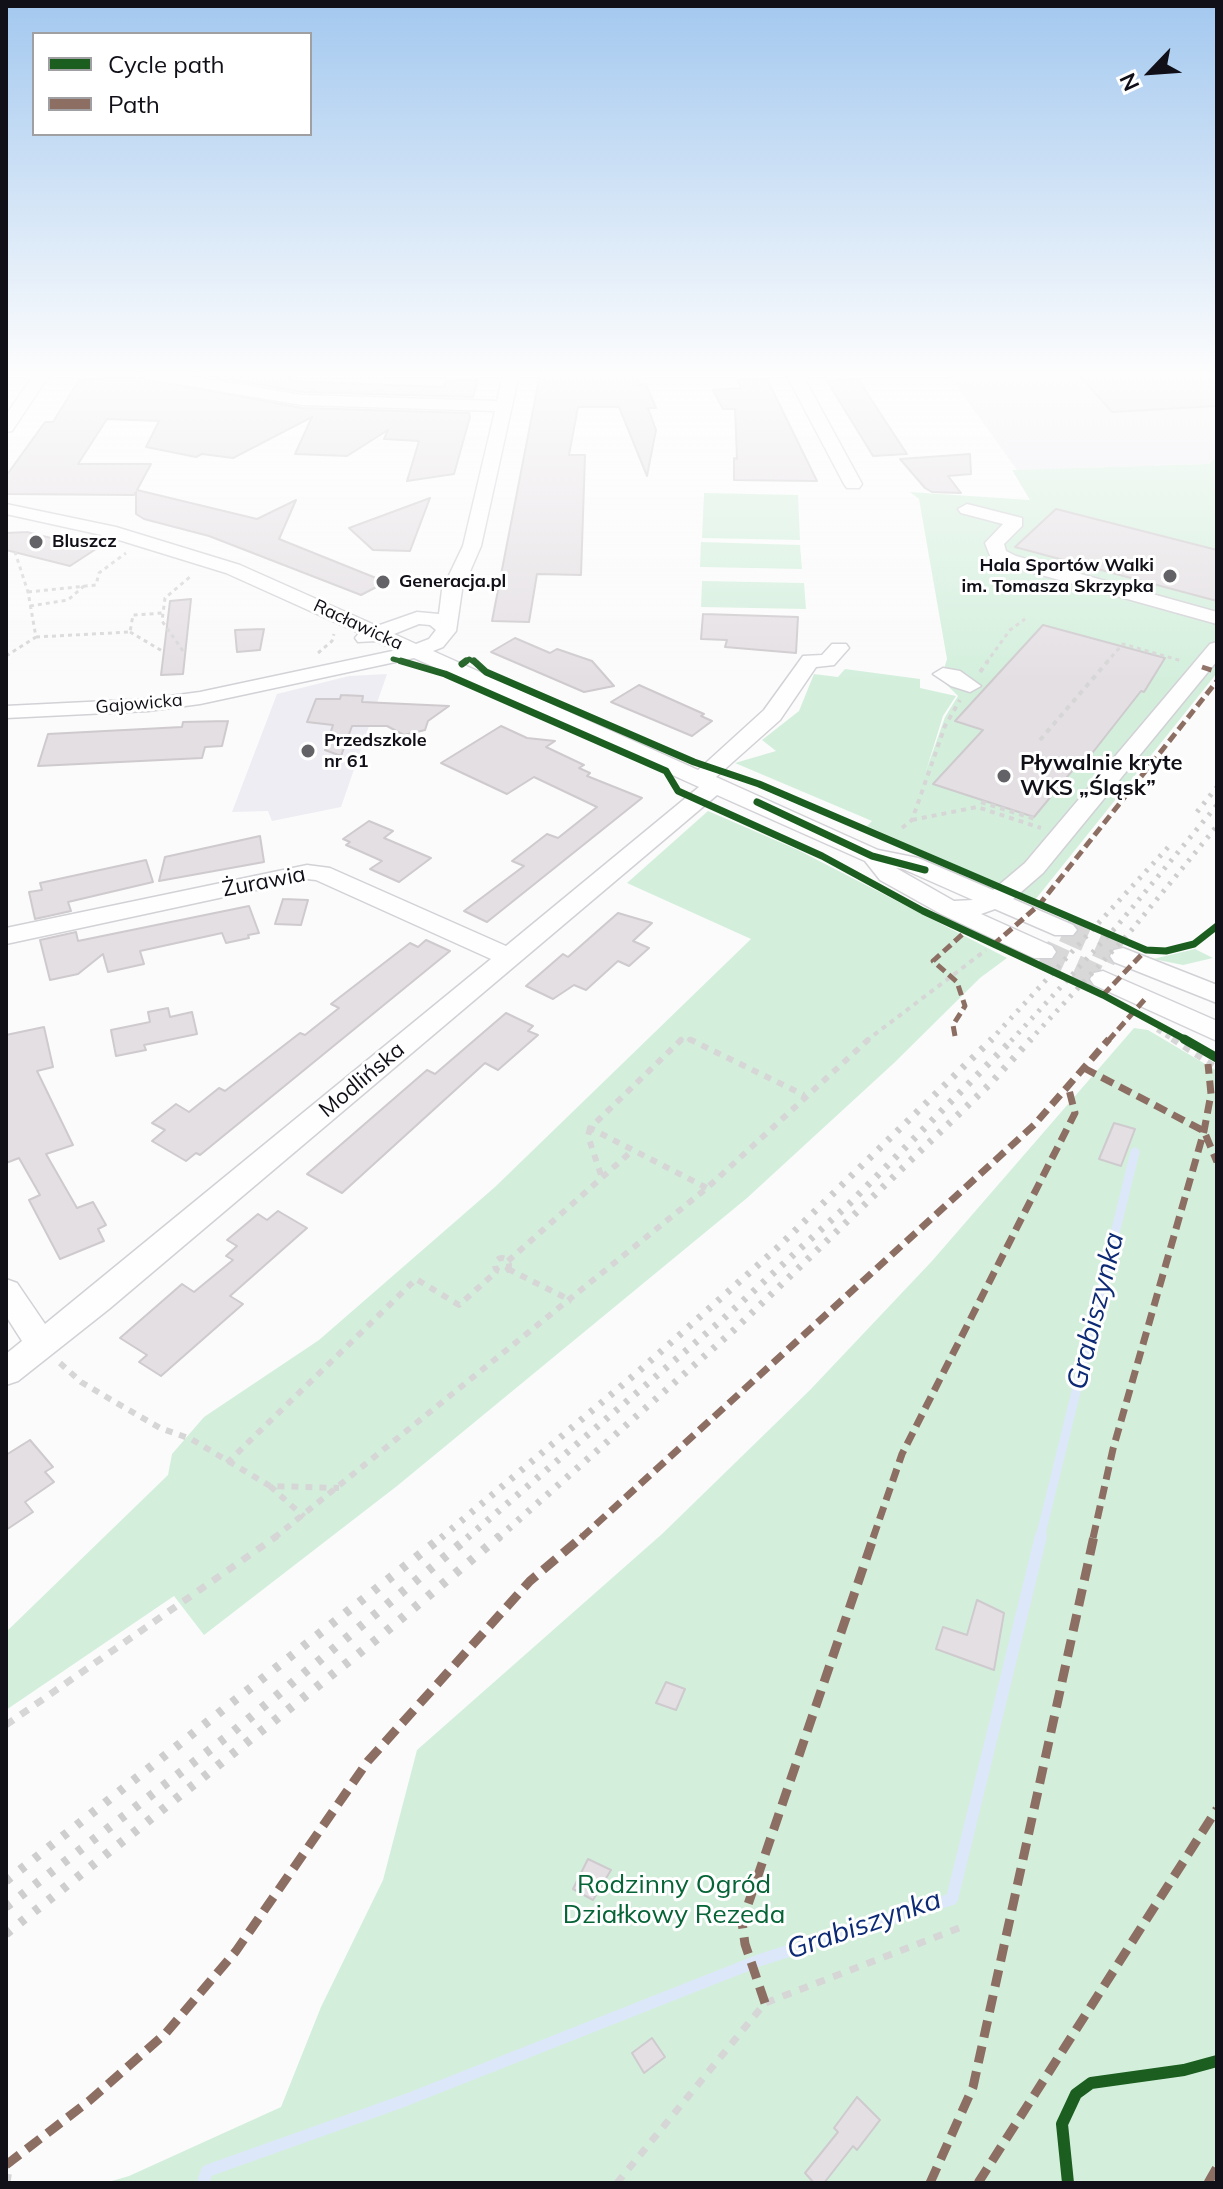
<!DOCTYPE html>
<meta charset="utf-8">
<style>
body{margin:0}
#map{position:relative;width:1223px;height:2189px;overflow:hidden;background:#fbfbfb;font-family:Mulish,sans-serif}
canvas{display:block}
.frame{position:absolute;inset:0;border:8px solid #110f17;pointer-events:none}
.legend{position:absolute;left:32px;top:32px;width:280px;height:104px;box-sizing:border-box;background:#fff;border:2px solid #a09fa2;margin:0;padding:10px 14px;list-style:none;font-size:24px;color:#110f17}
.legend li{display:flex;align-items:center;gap:16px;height:40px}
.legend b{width:40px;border:2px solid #a09fa2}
.north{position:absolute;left:1111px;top:32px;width:80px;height:80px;-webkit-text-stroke:6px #fff;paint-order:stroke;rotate:245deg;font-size:22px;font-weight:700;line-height:32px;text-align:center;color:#110f17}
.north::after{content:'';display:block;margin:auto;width:28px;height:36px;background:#110f17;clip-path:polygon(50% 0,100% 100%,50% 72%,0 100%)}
</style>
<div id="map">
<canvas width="1223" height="2189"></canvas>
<div class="frame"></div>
<ul class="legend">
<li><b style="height:10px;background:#1b5e20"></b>Cycle path</li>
<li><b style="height:10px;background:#8d6e63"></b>Path</li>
</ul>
<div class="north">N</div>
</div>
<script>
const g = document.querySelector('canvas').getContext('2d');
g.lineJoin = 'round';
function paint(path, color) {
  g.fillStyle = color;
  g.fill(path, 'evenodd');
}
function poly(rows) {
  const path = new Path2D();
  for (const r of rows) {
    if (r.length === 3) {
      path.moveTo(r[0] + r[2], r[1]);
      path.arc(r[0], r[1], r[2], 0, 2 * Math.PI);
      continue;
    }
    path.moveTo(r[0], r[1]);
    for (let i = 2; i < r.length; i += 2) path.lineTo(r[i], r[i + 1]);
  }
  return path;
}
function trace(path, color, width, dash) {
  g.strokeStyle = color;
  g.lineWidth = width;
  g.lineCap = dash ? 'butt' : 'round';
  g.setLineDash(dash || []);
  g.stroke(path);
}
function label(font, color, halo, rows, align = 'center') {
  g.font = font + ' Mulish,sans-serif';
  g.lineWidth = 6;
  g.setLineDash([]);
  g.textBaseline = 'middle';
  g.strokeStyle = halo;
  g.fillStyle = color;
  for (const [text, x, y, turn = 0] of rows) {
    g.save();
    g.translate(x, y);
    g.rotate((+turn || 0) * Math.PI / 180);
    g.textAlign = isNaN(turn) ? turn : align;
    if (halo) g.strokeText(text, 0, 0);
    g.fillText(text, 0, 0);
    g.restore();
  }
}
paint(poly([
 [948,374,1217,374,1217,456,1209,464,1017,470],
 [387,674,341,807,272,821,268,811,232,812,277,694,349,676]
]), '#ededf3');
paint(poly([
 [1217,456,1217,673,1035,900,867,826,872,821,735,763,776,751,762,740,799,711,814,674,838,677,845,669,920,679,920,688,956,696,943,716,926,771,945,717,958,696,941,679,947,659,919,499,910,492,1030,500,1012,470,1209,464],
 [704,493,798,495,800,540,702,538],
 [701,542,800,545,802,569,700,567],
 [702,581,804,583,806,609,701,607],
 [708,811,798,850,1007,958,980,978,894,1063,747,1198,397,1486,204,1635,174,1596,6,1710,6,1632,168,1475,172,1454,204,1417,319,1340,495,1187,751,939,627,883],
 [1195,949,1213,958,1183,965,1153,959],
 [1134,1028,1148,1030,1217,1071,1217,2183,105,2183,129,2176,281,2107,321,2007,383,1880,417,1750,662,1534,810,1390,932,1261]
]), '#d3efdc');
trace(poly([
 [1040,1538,1135,1152]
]), '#dde7fa', 9);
trace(poly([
 [203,2183,207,2171,406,2100,760,1960,952,1899,1041,1536]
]), '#dde7fa', 12);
const building = poly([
 [198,374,297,374,289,381,444,387,446,381,478,380,473,397,302,392,198,374],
 [540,374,640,374,638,385,646,384,656,408,648,408,656,430,647,476,619,407,578,407,569,455,585,455,581,575,537,574,529,622,492,621,540,374],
 [1078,374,1217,374,1217,406,1112,412,1078,374],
 [105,378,141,378,302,408,469,413,470,417,454,474,407,481,419,441,384,439,388,430,347,456,295,454,312,417,233,458,202,454,196,457,146,447,159,421,107,419,78,464,151,464,137,490,257,519,296,500,279,539,386,582,361,595,209,536,144,519,136,514,136,492,134,495,6,494,6,476,45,422,53,422,79,380,105,378],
 [737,379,767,379,817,481,734,480,734,458,737,459,735,409,723,409,713,390,741,388,737,379],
 [858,379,884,419,907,454,873,456,827,381,858,379],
 [970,454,971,474,948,476,961,493,932,492,925,488,900,459,970,454],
 [430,498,410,551,373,550,349,528,430,498],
 [1056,509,1217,550,1217,601,1015,547,1056,509],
 [27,532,47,537,96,549,70,566,6,550,6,533,27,532],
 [191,599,183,674,161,675,170,601,191,599],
 [703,614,798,617,796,653,725,647,727,640,701,639,703,614],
 [1043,625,1165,658,1144,692,1141,691,1086,761,1081,760,1034,817,933,784,983,730,955,721,1043,625],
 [264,629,260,650,237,652,235,630,264,629],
 [515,638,550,653,557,649,592,661,614,686,584,692,491,652,515,638],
 [639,685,704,714,701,716,712,721,692,736,611,702,639,685],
 [341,695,363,696,362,702,449,706,428,721,425,730,404,735,387,726,352,726,341,756,325,750,333,725,307,722,316,699,340,699,341,695],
 [228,721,222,746,205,747,202,758,38,766,48,734,182,727,183,722,228,721],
 [501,726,527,738,555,741,546,747,584,765,579,768,590,773,587,776,642,798,487,922,464,911,524,866,512,861,529,848,547,834,558,838,597,807,534,777,507,794,441,763,501,726],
 [369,821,393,831,384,838,431,858,399,882,370,869,382,861,346,845,350,842,343,839,369,821],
 [260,836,264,862,159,881,165,857,260,836],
 [146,860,153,882,68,902,71,911,35,919,29,892,42,890,40,883,146,860],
 [283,899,308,900,301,925,275,924,283,899],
 [249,906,259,933,248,935,249,938,226,943,222,933,140,951,144,964,108,972,103,954,78,974,50,980,40,940,76,932,78,941,249,906],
 [618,913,652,923,633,941,649,948,629,966,618,961,586,990,574,985,553,999,526,986,563,954,568,957,618,913],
 [426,940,450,951,200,1155,196,1153,186,1161,152,1141,165,1130,152,1123,176,1104,189,1112,219,1088,225,1091,300,1033,305,1035,339,1008,331,1004,410,943,418,947,426,940],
 [168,1008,170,1017,192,1012,197,1034,144,1045,146,1050,116,1056,111,1030,150,1022,148,1012,168,1008],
 [506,1013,533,1026,528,1031,538,1035,498,1070,485,1063,342,1193,307,1174,427,1070,435,1074,506,1013],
 [44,1027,53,1067,37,1071,73,1145,46,1154,77,1208,93,1202,106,1225,98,1229,104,1241,60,1259,29,1200,40,1195,19,1158,6,1163,6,1035,44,1027],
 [1114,1123,1135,1129,1121,1166,1099,1159,1114,1123],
 [278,1211,307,1228,230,1296,243,1304,161,1376,139,1362,147,1355,120,1338,182,1284,194,1292,233,1260,226,1256,237,1246,227,1240,258,1214,267,1220,278,1211],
 [30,1440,53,1467,45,1472,54,1482,25,1502,33,1512,6,1530,6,1455,30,1440],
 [977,1600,1004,1613,994,1670,936,1649,943,1627,967,1635,977,1600],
 [666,1682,685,1689,676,1710,656,1703,666,1682],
 [588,1859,611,1870,593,1900,573,1889,588,1859],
 [652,2038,665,2057,644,2073,632,2053,652,2038],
 [857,2097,880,2120,857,2150,853,2146,824,2183,814,2183,805,2173,838,2132,834,2128,857,2097]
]);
paint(building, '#e4dfe3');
trace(building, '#cecacd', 2);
trace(poly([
 [1064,930,1123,956],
 [1043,952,1103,979]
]), '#d8d8d9', 24, [24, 12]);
const minor = poly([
 [34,374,50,374,12,431,6,432,6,415,34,374],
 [140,374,178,374,302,395,497,401,503,374,519,374,481,546,462,590,456,631,443,647,433,651,698,770,764,710,803,656,822,655,832,644,846,644,849,648,834,665,816,667,780,720,716,777,878,850,918,858,993,890,1025,863,1210,644,1217,642,1217,661,1043,873,1013,899,1073,925,1077,930,1073,935,1055,935,995,909,981,914,1052,946,1056,952,1052,958,1034,958,941,914,880,880,865,861,717,795,109,1309,18,1381,6,1385,6,1354,22,1341,6,1316,6,1279,17,1283,45,1324,491,959,316,880,307,879,6,944,6,928,307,865,330,868,506,946,699,787,414,658,200,704,148,711,6,718,6,706,148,699,200,692,397,650,376,641,358,642,355,638,359,633,226,573,106,536,6,514,6,504,116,527,240,565,377,626,417,612,439,614,442,590,463,546,495,411,302,405,148,379,140,374],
 [419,624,430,625,436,630,429,639,416,644,394,634,419,624],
 [896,868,903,869,973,900,954,901,896,868],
 [786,374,802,374,862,484,859,488,847,488,844,484,786,374],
 [967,504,1022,518,1022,526,1004,544,1006,551,1016,556,1217,612,1217,624,1002,564,991,558,985,543,1003,524,961,513,958,509,967,504],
 [943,668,960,671,981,686,970,692,951,686,933,674,943,668],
 [1123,948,1217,985,1217,1003,1114,962,1110,956,1114,950,1123,948],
 [1103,971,1217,1021,1217,1041,1094,985,1090,979,1094,973,1103,971]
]);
trace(minor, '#d2d1d6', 3);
trace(poly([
 [28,592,96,585,99,573,126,553],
 [30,606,68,600,84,586],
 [130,632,164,652],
 [36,637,130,632,133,615,163,613],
 [183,651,162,621,165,598,191,576],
 [318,653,332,641,334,634],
 [6,656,36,637,28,592,15,552],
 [986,663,1010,630,1025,619],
 [1106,663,1123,644,1182,661]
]), '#d6d6d6', 3, [4, 4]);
trace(poly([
 [980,672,988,661],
 [1040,740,1108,661],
 [981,802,1035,819],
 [912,820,977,807,1041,828],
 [902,828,912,820,945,726,960,700],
 [1157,1030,1175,1041],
 [679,1041,684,1037,693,1041],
 [866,1041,986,950]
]), '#d6d6d6', 4, [5, 5]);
trace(poly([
 [682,1039,590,1128,707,1188],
 [689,1039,804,1095],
 [1172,1039,1217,1068],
 [590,1128,588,1136,602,1178],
 [502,1265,7],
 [508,1261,633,1150],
 [508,1269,572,1301],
 [60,1363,81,1382,115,1402,160,1428,191,1439,270,1486,339,1488],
 [227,1463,416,1279,459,1305,497,1271],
 [270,1486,304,1517],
 [274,1538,707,1188,869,1039]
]), '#d6d6d6', 6, [7, 7]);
trace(poly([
 [6,1725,277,1536],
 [7,2183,10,2163],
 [617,2183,765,2003,967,1925]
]), '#d6d6d6', 7, [9, 9]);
paint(minor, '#fefefe');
trace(poly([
 [1197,812,1217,787],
 [990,1041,1172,843],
 [1011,1041,1117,926,1217,805],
 [1029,1041,1130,932,1217,826]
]), '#cecece', 5, [3, 7]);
trace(poly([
 [441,1538,639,1371,776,1249,992,1039],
 [467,1538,723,1319,849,1204,1013,1039],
 [498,1538,734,1330,989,1085,1031,1039]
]), '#cecece', 7, [4, 9]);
trace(poly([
 [6,1881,443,1536],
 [6,1907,229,1735,470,1536],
 [6,1934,377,1639,500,1536]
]), '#cecece', 9, [6, 12]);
trace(poly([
 [1202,667,1217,672],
 [1129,756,1152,764],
 [993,945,1039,905,1217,681],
 [1103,995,1146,950],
 [955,1036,953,1025,965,1006,957,982,933,961,965,932],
 [1108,1041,1145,999]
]), '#8d6e63', 5, [10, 5]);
trace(poly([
 [1084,1068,1204,1131,1217,1162],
 [581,1538,1034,1125,1109,1039],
 [873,1538,902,1454,1075,1113,1068,1086],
 [1093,1538,1113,1449,1204,1131,1211,1094,1208,1064]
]), '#8d6e63', 7, [13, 7]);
trace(poly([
 [765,2003,745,1944,742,1922,874,1536],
 [6,2165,89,2101,166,2033,236,1951,368,1761,530,1581,583,1536],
 [930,2183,973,2087,1094,1536],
 [978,2183,1217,1809],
 [1208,2183,1217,2167]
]), '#8d6e63', 9, [17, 9]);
trace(poly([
 [393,659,408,663],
 [463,663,469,659,476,663]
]), '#1b5e20', 5);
trace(poly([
 [401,661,445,674,666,771,678,791,822,856,923,911,1103,995,1188,1041],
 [474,661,486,672,694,762,759,784,1146,950,1166,951,1194,944,1217,926],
 [462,664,466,661],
 [757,802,872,856,925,870]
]), '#1b5e20', 7);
trace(poly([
 [1184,1039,1217,1058]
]), '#1b5e20', 9);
trace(poly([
 [1068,2183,1062,2124,1076,2094,1091,2083,1184,2070,1217,2061]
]), '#1b5e20', 12);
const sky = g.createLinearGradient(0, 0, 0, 681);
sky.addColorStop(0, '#a3c8ef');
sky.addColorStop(0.55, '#fdfdfd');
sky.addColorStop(1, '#fdfdfd00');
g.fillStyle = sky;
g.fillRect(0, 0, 1223, 681);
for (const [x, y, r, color] of [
 [36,542,8,"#636267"],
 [1170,576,8,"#636267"],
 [383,582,8,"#636267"],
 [308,751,8,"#636267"],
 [1004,776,8,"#636267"]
]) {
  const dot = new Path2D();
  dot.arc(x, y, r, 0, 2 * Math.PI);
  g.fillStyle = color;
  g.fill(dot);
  trace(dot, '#fff', 3);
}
label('bold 18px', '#110f17', '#fff', [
 ["Bluszcz",52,542],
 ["Hala Sportów Walki",1154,566,"right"],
 ["im. Tomasza Skrzypka",1154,587,"right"],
 ["Generacja.pl",399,582],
 ["Przedszkole",324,741],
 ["nr 61",324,762]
], 'left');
label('18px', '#110f17', '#fff', [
 ["Racławicka",358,625,25],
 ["Gajowicka",139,704,-5]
]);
label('bold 22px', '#110f17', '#fff', [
 ["Pływalnie kryte",1020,763],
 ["WKS „Śląsk”",1020,788]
], 'left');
label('22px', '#110f17', '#fff', [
 ["Żurawia",264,882,-11],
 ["Modlińska",362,1080,-40]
]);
label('26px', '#066437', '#fff', [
 ["Rodzinny Ogród",674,1885],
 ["Działkowy Rezeda",674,1915]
]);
label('italic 28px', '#0c2a75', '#fff', [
 ["Grabiszynka",1096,1311,-76],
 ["Grabiszynka",864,1925,-19]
]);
</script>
